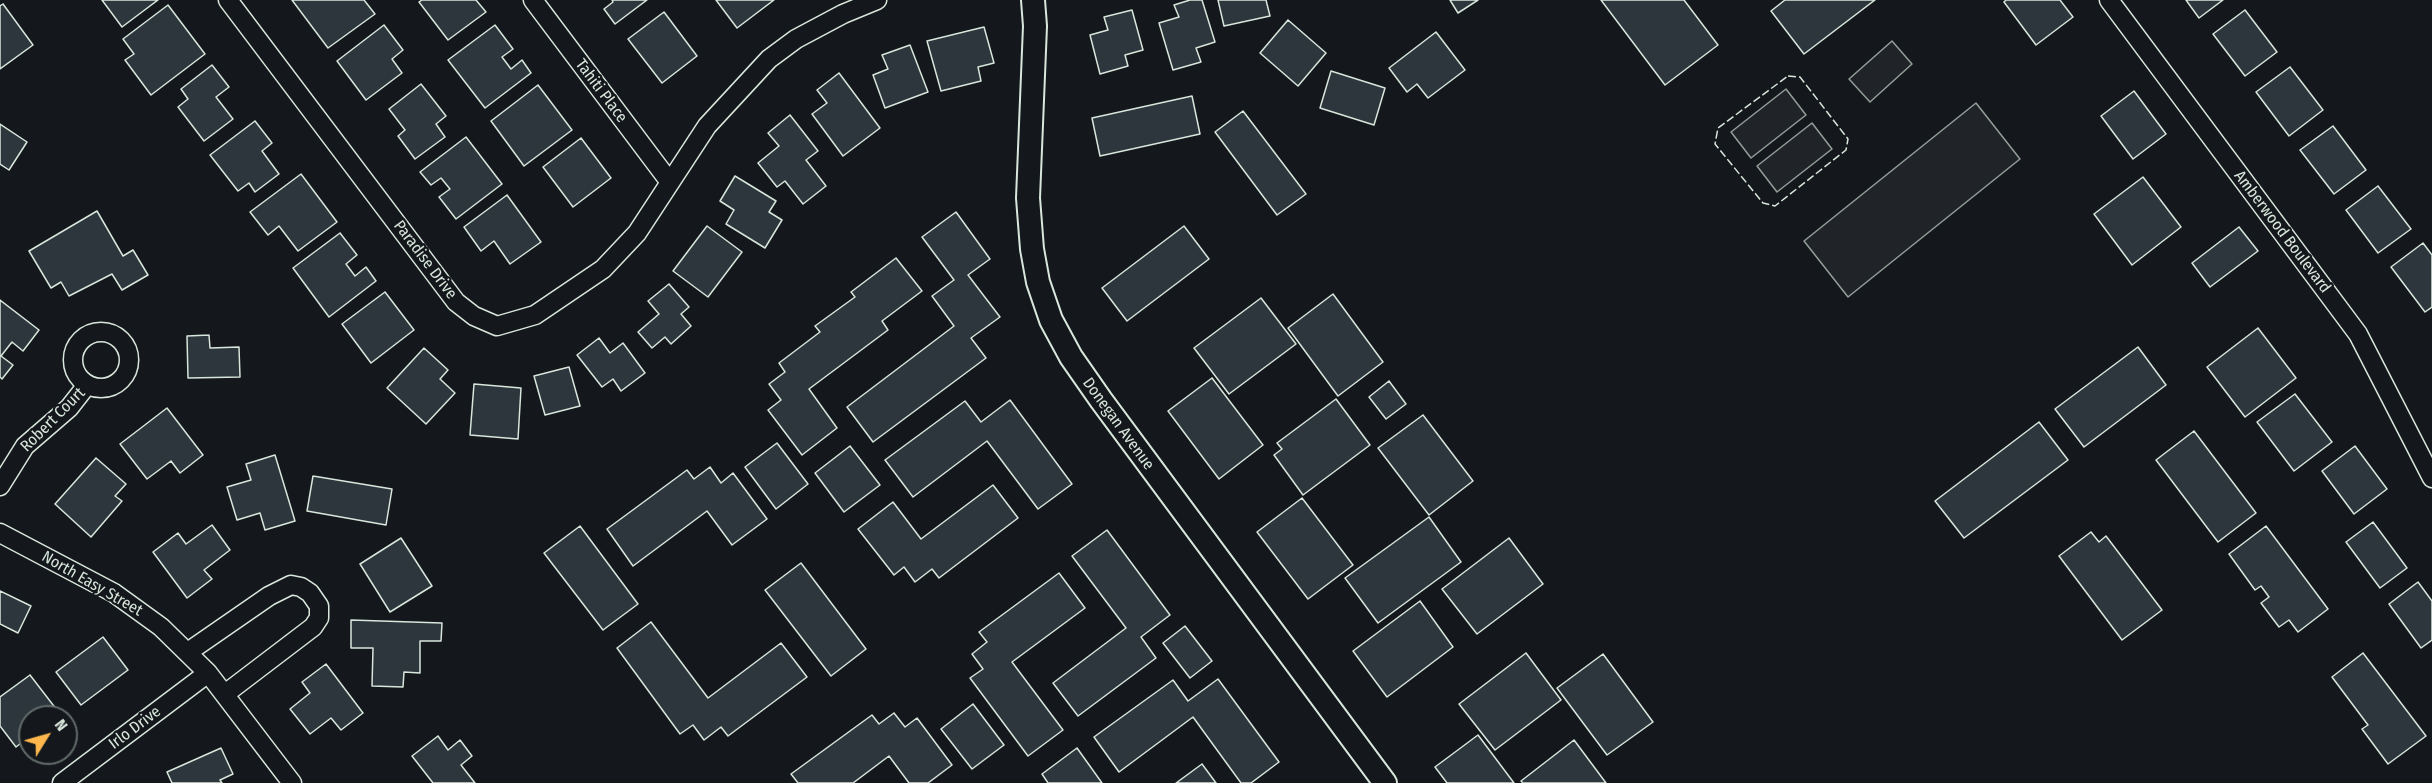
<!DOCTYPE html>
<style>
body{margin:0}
#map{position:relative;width:2432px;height:783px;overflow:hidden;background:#14181c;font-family:"Fira Sans Condensed",sans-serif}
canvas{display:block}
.north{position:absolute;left:18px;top:705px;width:60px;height:60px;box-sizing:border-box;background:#14181c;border:2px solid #626a69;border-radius:50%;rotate:53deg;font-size:16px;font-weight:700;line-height:24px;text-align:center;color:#d8e6dc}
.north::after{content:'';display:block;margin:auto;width:21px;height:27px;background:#ffb74d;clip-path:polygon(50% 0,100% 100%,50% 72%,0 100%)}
</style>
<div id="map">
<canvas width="2432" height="783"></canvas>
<div class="north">N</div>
</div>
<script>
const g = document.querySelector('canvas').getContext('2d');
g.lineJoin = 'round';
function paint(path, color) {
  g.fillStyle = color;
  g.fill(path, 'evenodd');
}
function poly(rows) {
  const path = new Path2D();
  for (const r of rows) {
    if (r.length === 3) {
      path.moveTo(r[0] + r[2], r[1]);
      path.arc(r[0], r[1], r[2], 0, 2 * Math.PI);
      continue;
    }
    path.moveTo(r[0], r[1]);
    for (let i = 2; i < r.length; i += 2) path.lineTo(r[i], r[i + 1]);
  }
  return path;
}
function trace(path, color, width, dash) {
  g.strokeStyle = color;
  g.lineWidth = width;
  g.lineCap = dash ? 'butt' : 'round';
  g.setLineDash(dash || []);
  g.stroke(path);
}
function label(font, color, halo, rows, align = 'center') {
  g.font = font + ' "Fira Sans Condensed",sans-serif';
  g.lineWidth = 4.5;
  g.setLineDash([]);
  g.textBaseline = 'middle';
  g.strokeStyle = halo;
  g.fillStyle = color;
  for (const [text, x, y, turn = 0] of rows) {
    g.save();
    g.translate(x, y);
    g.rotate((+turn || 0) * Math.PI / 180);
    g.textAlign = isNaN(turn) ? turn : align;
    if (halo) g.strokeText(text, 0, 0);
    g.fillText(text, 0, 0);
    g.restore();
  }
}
const green = poly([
 [1892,41,1912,64,1870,102,1849,79,1892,41],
 [1786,89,1806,115,1751,158,1731,132,1786,89],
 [1976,103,2020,159,1848,297,1804,241,1976,103],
 [1812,123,1832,149,1777,192,1757,166,1812,123]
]);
paint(green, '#202428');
trace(green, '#939e99', 1.5);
const building = poly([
 [102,0,158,0,122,27,102,0],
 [292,0,364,0,375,14,328,48,292,0],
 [422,0,476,0,486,12,448,40,419,2,422,0],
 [612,0,647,0,615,24,604,9,613,2,612,0],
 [716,0,774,0,737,28,716,0],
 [1190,0,1202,0,1215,42,1196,48,1201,62,1173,70,1159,23,1179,17,1174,5,1190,0],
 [1218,0,1266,0,1270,16,1224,26,1218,0],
 [1450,0,1478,0,1458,13,1450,0],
 [1601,0,1684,0,1718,45,1665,85,1601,0],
 [1785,0,1875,0,1804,54,1771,11,1785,0],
 [2006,0,2060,0,2073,17,2036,45,2004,2,2006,0],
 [2186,0,2223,0,2199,18,2186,0],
 [3,4,33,45,0,69,0,6,3,4],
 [168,5,205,54,151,95,125,60,134,54,123,39,168,5],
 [1132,10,1143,50,1125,55,1128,66,1100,74,1090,35,1108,30,1104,17,1132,10],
 [2245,10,2277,52,2245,76,2213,34,2245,10],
 [664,12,697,56,662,83,628,39,664,12],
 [1288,20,1326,53,1298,86,1260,53,1288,20],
 [384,25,403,50,392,59,402,73,366,100,337,61,384,25],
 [495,25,513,49,502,57,511,69,522,60,531,73,485,108,448,60,495,25],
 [984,27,994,63,978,67,981,81,941,91,927,41,984,27],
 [1436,32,1465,70,1428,98,1417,84,1407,92,1389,68,1436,32],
 [910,45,928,92,885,108,873,75,888,69,882,55,910,45],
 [212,65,229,87,216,97,233,119,204,141,178,107,188,99,181,89,212,65],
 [2290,67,2323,110,2289,136,2256,92,2290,67],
 [1331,71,1385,88,1374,125,1320,108,1331,71],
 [839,73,880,128,843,156,812,114,827,103,817,90,839,73],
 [421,84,446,116,436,124,445,137,415,159,398,136,405,130,389,109,421,84],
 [538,85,572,130,524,166,491,121,538,85],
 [2134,91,2166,134,2133,159,2101,116,2134,91],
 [1192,96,1200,134,1100,156,1092,118,1192,96],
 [1243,111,1306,194,1277,215,1215,132,1243,111],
 [790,115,818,151,806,160,826,186,803,204,785,181,777,187,758,163,779,146,768,133,790,115],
 [255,121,272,143,262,151,279,174,255,192,249,183,238,191,210,155,255,121],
 [0,124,27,142,9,170,0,164,0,124],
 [2333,126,2366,170,2334,194,2300,150,2333,126],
 [466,137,502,184,456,219,439,197,450,189,441,178,431,185,420,172,466,137],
 [581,138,611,178,573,207,543,167,581,138],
 [301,174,337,222,298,251,279,226,268,235,250,212,301,174],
 [735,176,776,201,769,212,782,220,765,248,726,224,734,210,720,201,735,176],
 [2143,177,2181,227,2132,265,2094,214,2143,177],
 [2378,186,2411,229,2378,253,2346,210,2378,186],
 [507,195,541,242,510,264,494,241,481,251,464,227,507,195],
 [97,211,123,256,133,250,148,275,122,290,112,274,69,296,61,282,51,288,29,251,97,211],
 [956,212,990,259,968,275,1000,317,971,338,986,358,873,442,847,407,954,326,932,296,954,280,922,237,956,212],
 [707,226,742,252,708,297,673,271,707,226],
 [1184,226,1209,259,1127,321,1102,288,1184,226],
 [2239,227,2258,251,2210,287,2192,263,2239,227],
 [340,233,357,255,346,264,355,276,366,267,376,281,329,317,293,268,340,233],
 [2423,243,2432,255,2432,307,2425,312,2391,267,2423,243],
 [896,258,922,291,882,321,888,330,809,389,837,428,802,455,768,410,781,400,769,384,785,372,779,363,820,332,815,326,855,297,851,292,896,258],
 [669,284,689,307,681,314,691,326,671,344,665,337,652,348,638,332,659,314,648,301,669,284],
 [385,292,414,330,371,363,342,324,385,292],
 [1333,294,1383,362,1338,396,1288,328,1333,294],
 [1261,298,1296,344,1229,394,1194,348,1261,298],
 [0,300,39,330,23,351,12,342,1,356,13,365,2,379,0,377,0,300],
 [2258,328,2296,378,2245,417,2207,367,2258,328],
 [209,335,210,348,239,347,240,377,188,378,187,336,209,335],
 [599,338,610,353,623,343,645,373,621,391,613,379,602,387,577,355,599,338],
 [2138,347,2166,385,2084,447,2055,409,2138,347],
 [424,348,448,370,440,379,455,393,426,424,387,388,424,348],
 [569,367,580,406,545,415,534,376,569,367],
 [1212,378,1263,445,1219,479,1168,411,1212,378],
 [1389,381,1406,404,1386,419,1369,397,1389,381],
 [474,384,521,388,518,439,470,435,474,384],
 [2295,394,2332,442,2294,471,2257,422,2295,394],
 [1336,399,1370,445,1303,495,1274,455,1282,449,1277,443,1336,399],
 [1010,400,1072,484,1038,509,987,441,913,497,885,460,965,401,981,422,1010,400],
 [167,408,203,455,180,473,171,461,147,479,120,444,167,408],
 [1423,415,1473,481,1429,515,1378,448,1423,415],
 [2039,422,2068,460,1964,538,1935,501,2039,422],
 [2194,431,2256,513,2218,542,2156,460,2194,431],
 [777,443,808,484,776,509,745,467,777,443],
 [850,446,880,485,844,512,815,473,850,446],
 [2355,446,2387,489,2354,514,2322,471,2355,446],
 [275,455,295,521,265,530,260,513,237,520,227,487,251,480,246,464,275,455],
 [96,458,126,484,115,496,122,501,91,537,55,504,96,458],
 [710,467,721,483,733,473,767,519,732,545,707,511,633,566,607,529,687,470,694,479,710,467],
 [313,476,392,489,386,525,307,511,313,476],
 [993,485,1018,518,939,578,932,569,915,582,904,567,894,575,858,529,893,502,921,539,993,485],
 [1302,498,1353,565,1308,599,1257,532,1302,498],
 [1429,517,1461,562,1378,623,1345,578,1429,517],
 [2373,522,2407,568,2380,588,2346,542,2373,522],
 [212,525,230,550,204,570,212,579,187,598,153,552,178,533,186,544,212,525],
 [580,526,638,604,603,630,544,553,580,526],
 [2266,526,2328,609,2298,632,2289,620,2279,627,2261,603,2269,597,2261,586,2255,590,2229,554,2266,526],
 [1107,530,1170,615,1141,637,1156,658,1078,716,1053,683,1126,628,1072,556,1107,530],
 [2091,532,2099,542,2106,536,2162,610,2122,640,2059,556,2091,532],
 [401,538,432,586,390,612,360,564,401,538],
 [1509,538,1543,584,1477,634,1442,589,1509,538],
 [801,563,866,649,831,676,765,590,801,563],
 [1059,573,1085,608,1012,662,1063,730,1028,756,970,678,983,669,972,654,987,642,979,632,1059,573],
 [2418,582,2432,601,2432,640,2421,648,2389,604,2418,582],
 [0,591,31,606,18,633,0,624,0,591],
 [1420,601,1453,647,1387,697,1353,651,1420,601],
 [351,620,442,623,441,641,420,641,420,673,404,672,403,687,372,686,373,648,351,648,351,620],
 [651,622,708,698,781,643,807,677,728,736,721,727,704,740,693,725,680,734,617,648,651,622],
 [1185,626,1212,661,1190,678,1163,643,1185,626],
 [103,637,128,670,81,705,56,672,103,637],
 [1526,653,1561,700,1495,750,1459,704,1526,653],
 [2363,653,2426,736,2388,764,2362,729,2368,725,2332,677,2363,653],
 [1603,654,1653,722,1607,755,1557,688,1603,654],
 [326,664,363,713,341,730,331,718,310,734,290,709,310,693,302,682,326,664],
 [30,675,60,714,56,717,30,717,30,736,16,747,0,726,0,697,30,675],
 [1218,679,1279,762,1251,783,1241,783,1193,717,1119,772,1094,737,1173,680,1188,701,1218,679],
 [973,704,1004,745,972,769,941,729,973,704],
 [894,713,905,727,917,718,952,765,928,783,909,783,889,756,853,783,798,783,791,774,872,715,879,724,894,713],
 [1478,735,1514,783,1447,783,1435,767,1478,735],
 [438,736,448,750,460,740,472,756,461,765,475,783,433,783,412,756,438,736],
 [1574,740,1606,783,1523,783,1521,781,1574,740],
 [221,748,233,774,220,780,222,783,172,783,167,772,221,748],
 [1077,748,1102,783,1048,783,1042,774,1077,748],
 [1202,764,1216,783,1176,783,1202,764]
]);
paint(building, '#2c363c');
trace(building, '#d8e6dc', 1.5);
const minor = poly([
 [228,0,456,302,474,316,497,326,535,315,603,269,637,233,707,126,769,59,796,39,843,14,877,0],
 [533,0,669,181],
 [2109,0,2358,334,2432,478],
 [101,360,28],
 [0,486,25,446,69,408,87,385],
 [0,533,114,593,161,627,208,673,292,783],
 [188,652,269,596,291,585,301,587,310,593,319,606,319,618,313,627,225,694],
 [62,783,208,673]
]);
const tertiary = poly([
 [1033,0,1035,26,1028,198,1032,249,1038,282,1051,320,1071,357,1101,400,1385,783]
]);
trace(minor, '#d8e6dc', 21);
trace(tertiary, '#d8e6dc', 26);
trace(minor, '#14181c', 18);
trace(tertiary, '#14181c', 22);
trace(poly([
 [1788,76,1800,77,1848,139,1846,150,1775,206,1763,203,1715,144,1718,128,1788,76]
]), '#d8e6dc', 1.5, [8, 3]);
label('16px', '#d8e6dc', '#14181c', [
 ["Tahiti Place",601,91,53],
 ["Amberwood Boulevard",2282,232,53],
 ["Paradise Drive",425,260,53],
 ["Robert Court",53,420,-45],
 ["Donegan Avenue",1118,424,54],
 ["North Easy Street",92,584,30],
 ["Irlo Drive",135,728,-37]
]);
</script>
